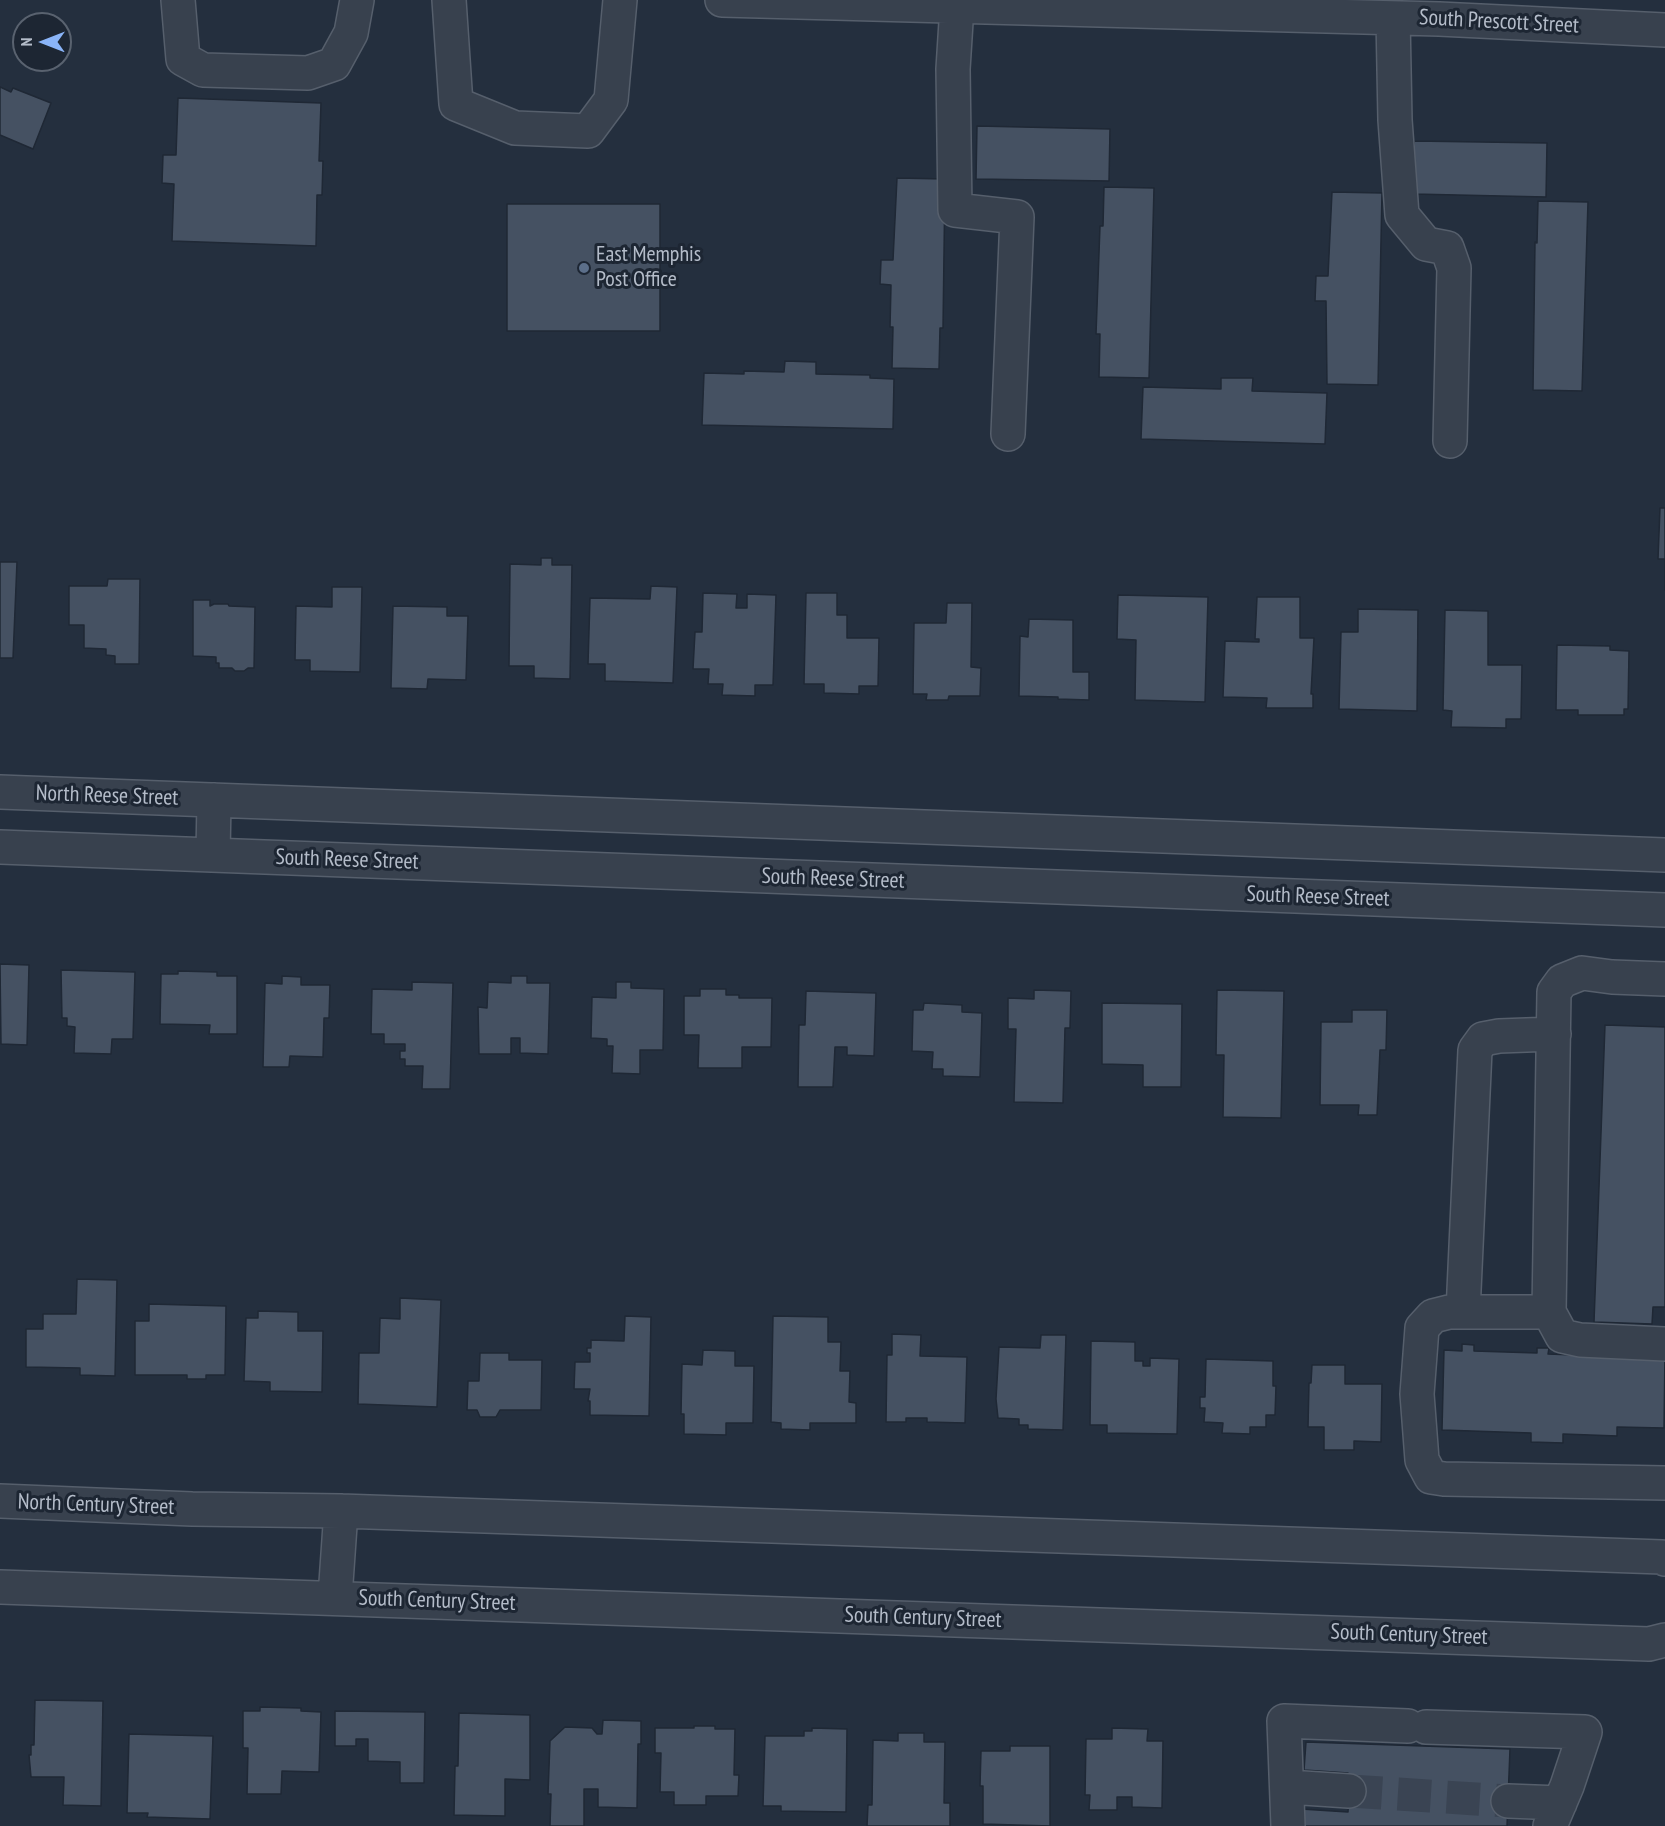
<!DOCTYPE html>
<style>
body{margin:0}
#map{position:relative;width:1665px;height:1826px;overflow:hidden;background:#242f3e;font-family:"PT Sans Narrow",sans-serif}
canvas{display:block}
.north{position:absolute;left:12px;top:12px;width:60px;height:60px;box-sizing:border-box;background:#1d2633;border:2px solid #59626f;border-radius:50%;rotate:270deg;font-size:16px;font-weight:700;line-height:24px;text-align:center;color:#b4bcc9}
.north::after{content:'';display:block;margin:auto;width:21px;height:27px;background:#8ab4f8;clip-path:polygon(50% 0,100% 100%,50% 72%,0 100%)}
</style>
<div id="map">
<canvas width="1665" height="1826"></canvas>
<div class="north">N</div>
</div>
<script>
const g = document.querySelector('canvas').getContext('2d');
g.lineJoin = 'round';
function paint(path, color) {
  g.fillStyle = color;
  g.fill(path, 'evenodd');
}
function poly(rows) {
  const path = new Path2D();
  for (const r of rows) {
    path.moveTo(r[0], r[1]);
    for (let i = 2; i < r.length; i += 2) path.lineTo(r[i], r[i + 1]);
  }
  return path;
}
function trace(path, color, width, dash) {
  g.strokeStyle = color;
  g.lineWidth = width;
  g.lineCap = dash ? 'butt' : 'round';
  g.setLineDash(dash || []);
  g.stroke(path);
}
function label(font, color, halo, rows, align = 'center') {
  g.font = font + ' "PT Sans Narrow",sans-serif';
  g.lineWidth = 6;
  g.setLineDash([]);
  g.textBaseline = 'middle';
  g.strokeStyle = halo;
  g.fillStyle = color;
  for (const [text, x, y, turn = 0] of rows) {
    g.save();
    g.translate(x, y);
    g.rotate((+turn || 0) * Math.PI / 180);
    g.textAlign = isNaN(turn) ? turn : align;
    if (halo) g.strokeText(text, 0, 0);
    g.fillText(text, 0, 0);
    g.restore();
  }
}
const building = poly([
 [0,87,11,92,13,88,51,103,33,149,0,135,0,87],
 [178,98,321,103,319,161,323,161,322,195,317,195,316,246,172,241,174,184,162,183,163,155,176,155,178,98],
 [977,126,1110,129,1109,181,976,179,977,126],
 [1414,141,1547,143,1546,197,1413,194,1414,141],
 [897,178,945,179,943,328,940,328,939,369,892,368,893,327,890,327,891,285,880,284,881,260,893,260,897,178],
 [1104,187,1154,188,1149,378,1099,377,1100,334,1096,334,1100,226,1103,226,1104,187],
 [1332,192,1382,193,1378,385,1327,384,1326,301,1315,301,1316,276,1328,276,1332,192],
 [1538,201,1588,202,1582,391,1533,390,1535,242,1537,243,1538,201],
 [507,204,660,204,660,331,507,331,507,204],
 [785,361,816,362,816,374,870,375,870,378,894,379,893,429,702,425,704,373,744,374,744,371,784,372,785,361],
 [1221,378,1253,378,1252,391,1327,393,1325,444,1141,439,1143,387,1221,389,1221,378],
 [1660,508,1665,508,1665,590,1665,559,1658,559,1660,508],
 [541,558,552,558,552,565,572,565,570,679,534,678,534,666,509,666,510,564,541,565,541,558],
 [0,562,17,562,13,658,0,658,0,562],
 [108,579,140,579,139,664,115,664,115,656,106,655,106,649,84,648,84,625,69,625,69,586,107,586,108,579],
 [651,586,677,587,673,683,605,681,605,664,588,664,590,598,650,599,651,586],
 [332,587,362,587,360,672,310,671,310,660,295,660,296,606,332,607,332,587],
 [703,593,737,594,736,608,747,608,747,594,776,595,773,685,755,685,755,696,722,695,723,684,708,684,709,669,693,669,695,632,702,632,703,593],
 [806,593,837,593,837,615,847,615,847,638,879,638,878,686,859,686,859,694,824,693,824,684,804,684,806,593],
 [1118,595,1208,597,1205,702,1135,700,1136,640,1117,639,1118,595],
 [1257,597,1300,597,1300,638,1314,638,1311,694,1313,694,1313,708,1266,708,1267,698,1223,697,1225,641,1259,642,1259,639,1255,639,1257,597],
 [193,600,210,600,210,606,214,604,228,604,229,606,255,607,254,668,248,668,244,671,235,671,232,668,219,668,219,663,216,663,216,657,193,656,193,600],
 [947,603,972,603,971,667,981,668,980,696,949,696,948,700,926,700,927,694,913,694,914,623,946,623,947,603],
 [393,606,447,607,447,616,468,616,466,680,428,679,427,689,391,688,393,606],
 [1358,609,1418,610,1417,711,1339,709,1341,632,1358,632,1358,609],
 [1445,610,1488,611,1488,665,1522,665,1521,719,1506,719,1506,728,1451,727,1452,711,1443,710,1445,610],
 [1029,619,1073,620,1073,672,1089,672,1089,700,1058,699,1058,697,1019,696,1020,636,1028,637,1029,619],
 [1557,645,1610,646,1610,650,1629,651,1628,709,1624,709,1624,715,1578,715,1578,710,1556,710,1557,645],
 [0,964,29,965,27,1045,1,1044,0,964],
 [61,970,135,972,133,1039,112,1039,111,1054,74,1053,75,1027,67,1026,67,1018,62,1018,61,970],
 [178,971,217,972,217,976,237,976,237,1034,209,1034,210,1025,160,1024,161,974,178,974,178,971],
 [282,976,301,977,301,985,330,985,329,1018,324,1018,323,1057,290,1056,289,1067,263,1067,265,983,282,984,282,976],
 [511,976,527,976,527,983,550,983,548,1054,520,1053,520,1038,511,1038,511,1054,479,1054,478,1007,487,1008,488,982,511,983,511,976],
 [412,982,453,983,450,1089,422,1089,423,1066,405,1066,405,1059,400,1059,400,1051,405,1051,405,1044,384,1044,384,1034,371,1034,372,989,412,990,412,982],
 [616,982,631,982,631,988,664,989,663,1050,640,1050,640,1074,612,1073,613,1046,607,1046,607,1039,591,1038,592,997,616,998,616,982],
 [700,989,726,989,726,995,739,995,739,998,772,998,771,1047,742,1047,742,1068,698,1068,699,1035,684,1035,684,996,700,996,700,989],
 [1034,990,1071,991,1070,1028,1065,1028,1063,1103,1014,1102,1016,1029,1008,1029,1008,998,1034,999,1034,990],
 [1217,990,1284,991,1281,1118,1223,1117,1224,1055,1216,1055,1217,990],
 [806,991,876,993,874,1056,847,1055,847,1047,835,1047,833,1087,798,1087,799,1025,805,1025,806,991],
 [924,1003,962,1005,962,1012,982,1013,980,1077,943,1076,943,1069,932,1069,933,1052,912,1051,913,1010,923,1010,924,1003],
 [1102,1003,1182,1004,1181,1087,1143,1087,1143,1065,1102,1064,1102,1003],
 [1352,1010,1387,1010,1386,1050,1380,1050,1377,1115,1358,1115,1359,1105,1320,1105,1321,1022,1352,1022,1352,1010],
 [1605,1025,1665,1027,1665,1307,1653,1307,1652,1324,1594,1322,1605,1025],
 [77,1279,117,1280,115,1376,80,1375,80,1368,26,1367,26,1329,43,1329,43,1314,76,1314,77,1279],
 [400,1298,441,1300,437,1407,358,1404,359,1353,379,1353,380,1318,400,1319,400,1298],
 [149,1304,226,1306,225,1375,206,1375,206,1379,187,1379,187,1375,135,1375,135,1321,149,1321,149,1304],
 [258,1311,298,1312,298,1331,323,1331,322,1392,270,1391,270,1382,244,1381,246,1318,258,1318,258,1311],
 [625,1316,651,1317,649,1416,590,1415,590,1401,588,1401,590,1389,574,1389,575,1362,590,1362,590,1353,587,1353,587,1348,591,1348,591,1340,624,1341,625,1316],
 [773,1316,828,1317,828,1342,841,1342,840,1371,850,1371,849,1402,856,1403,856,1423,810,1423,810,1430,781,1429,781,1423,771,1422,773,1316],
 [892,1334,921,1335,920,1356,967,1357,965,1423,927,1422,927,1418,906,1418,906,1422,886,1422,887,1355,892,1355,892,1334],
 [1041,1335,1066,1335,1063,1430,1028,1429,1028,1425,1019,1425,1019,1419,998,1418,996,1399,999,1347,1040,1348,1041,1335],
 [1091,1341,1135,1342,1135,1361,1143,1361,1143,1366,1150,1366,1150,1358,1179,1359,1177,1434,1107,1433,1107,1425,1090,1425,1091,1341],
 [1462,1344,1474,1345,1474,1351,1537,1353,1537,1348,1549,1348,1548,1354,1601,1356,1665,1353,1664,1428,1617,1427,1617,1436,1563,1434,1563,1443,1531,1442,1531,1433,1442,1430,1444,1350,1462,1351,1462,1344],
 [703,1350,735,1351,735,1366,754,1366,753,1423,726,1423,726,1435,684,1434,684,1414,681,1414,682,1364,702,1365,703,1350],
 [480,1353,509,1353,509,1360,542,1360,541,1410,500,1410,496,1417,480,1417,477,1410,467,1410,468,1381,479,1381,480,1353],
 [1206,1359,1273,1361,1273,1386,1276,1386,1275,1415,1266,1415,1266,1427,1250,1427,1250,1434,1222,1433,1223,1423,1204,1422,1205,1408,1200,1408,1200,1397,1205,1397,1206,1359],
 [1312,1365,1345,1365,1345,1384,1382,1384,1381,1442,1354,1441,1354,1450,1324,1450,1324,1427,1308,1427,1309,1383,1311,1383,1312,1365],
 [35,1700,103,1701,101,1806,63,1805,64,1777,31,1777,29,1755,31,1755,31,1745,34,1745,35,1700],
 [260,1707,301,1708,301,1711,321,1712,319,1772,282,1771,281,1794,247,1794,248,1748,243,1748,243,1711,260,1711,260,1707],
 [335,1711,425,1712,424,1783,400,1783,400,1762,368,1761,368,1739,356,1739,356,1746,335,1746,335,1711],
 [459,1713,530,1715,530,1780,505,1779,505,1816,454,1815,455,1766,458,1766,459,1713],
 [603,1720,641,1721,641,1744,638,1744,637,1808,598,1807,598,1789,584,1789,584,1826,550,1826,551,1794,548,1794,550,1741,565,1727,592,1728,597,1734,602,1734,603,1720],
 [694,1726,715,1726,715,1729,735,1729,734,1775,739,1775,738,1796,706,1796,706,1805,674,1805,674,1792,660,1792,661,1753,655,1753,655,1728,694,1728,694,1726],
 [812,1728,847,1729,846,1812,781,1811,781,1806,763,1806,765,1736,804,1736,804,1731,812,1731,812,1728],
 [1112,1728,1148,1729,1147,1741,1163,1741,1162,1808,1132,1807,1132,1797,1117,1797,1117,1810,1089,1810,1090,1795,1085,1795,1086,1739,1112,1739,1112,1728],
 [898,1733,924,1733,924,1742,945,1742,944,1803,950,1803,950,1826,867,1826,868,1805,872,1805,873,1740,898,1741,898,1733],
 [129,1734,213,1736,210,1819,147,1817,148,1813,127,1813,129,1734],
 [1306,1742,1510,1749,1507,1826,1301,1826,1301,1809,1348,1812,1349,1791,1348,1773,1304,1770,1306,1742],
 [1010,1746,1050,1746,1050,1826,983,1824,983,1786,980,1786,981,1751,1010,1751,1010,1746]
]);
paint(building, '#455162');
trace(building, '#1f2835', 1.5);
trace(poly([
 [1349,1791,1508,1801]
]), '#3a4453', 33, [33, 16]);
const minor = poly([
 [178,0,183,59,203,70,308,73,334,64,351,33,357,0],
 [449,0,456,104,515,128,588,131,611,100,620,0],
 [722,0,1439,19,1665,30],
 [957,6,953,69,955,210,1017,217,1008,434],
 [1393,18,1395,120,1402,215,1426,244,1447,248,1454,268,1450,441],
 [0,792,1665,855],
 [0,847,1665,910],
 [213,855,214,800],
 [1665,979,1612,977,1582,973,1562,981,1554,992,1549,1312,1562,1336,1580,1340,1665,1344],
 [1463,1312,1475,1050,1483,1039,1499,1036,1554,1034],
 [1549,1312,1449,1312,1433,1316,1422,1328,1417,1394,1422,1460,1431,1477,1444,1479,1665,1483],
 [0,1501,192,1509,341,1511,1662,1557,1665,1559],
 [0,1587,1649,1644,1665,1640],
 [335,1597,341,1511],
 [1426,1727,1585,1732,1567,1786,1550,1826],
 [1288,1787,1349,1791],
 [1508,1801,1560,1803],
 [1288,1826,1284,1721,1408,1726]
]);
trace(minor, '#565f6c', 36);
trace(minor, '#38414e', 33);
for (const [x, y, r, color] of [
 [584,268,6,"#5c6f8a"]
]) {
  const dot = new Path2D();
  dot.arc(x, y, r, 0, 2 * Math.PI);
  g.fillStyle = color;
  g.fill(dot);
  trace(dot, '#1d2633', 2);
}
label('22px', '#b4bcc9', '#1d2633', [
 ["South Prescott Street",1499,22,3],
 ["North Reese Street",107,796,2],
 ["South Reese Street",347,860,2],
 ["South Reese Street",833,879,2],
 ["South Reese Street",1318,897,2],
 ["North Century Street",96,1505,2],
 ["South Century Street",437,1601,2],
 ["South Century Street",923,1618,2],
 ["South Century Street",1409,1635,2]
]);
label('22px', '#b4bcc9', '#1d2633', [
 ["East Memphis",596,255],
 ["Post Office",596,280]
], 'left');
</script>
